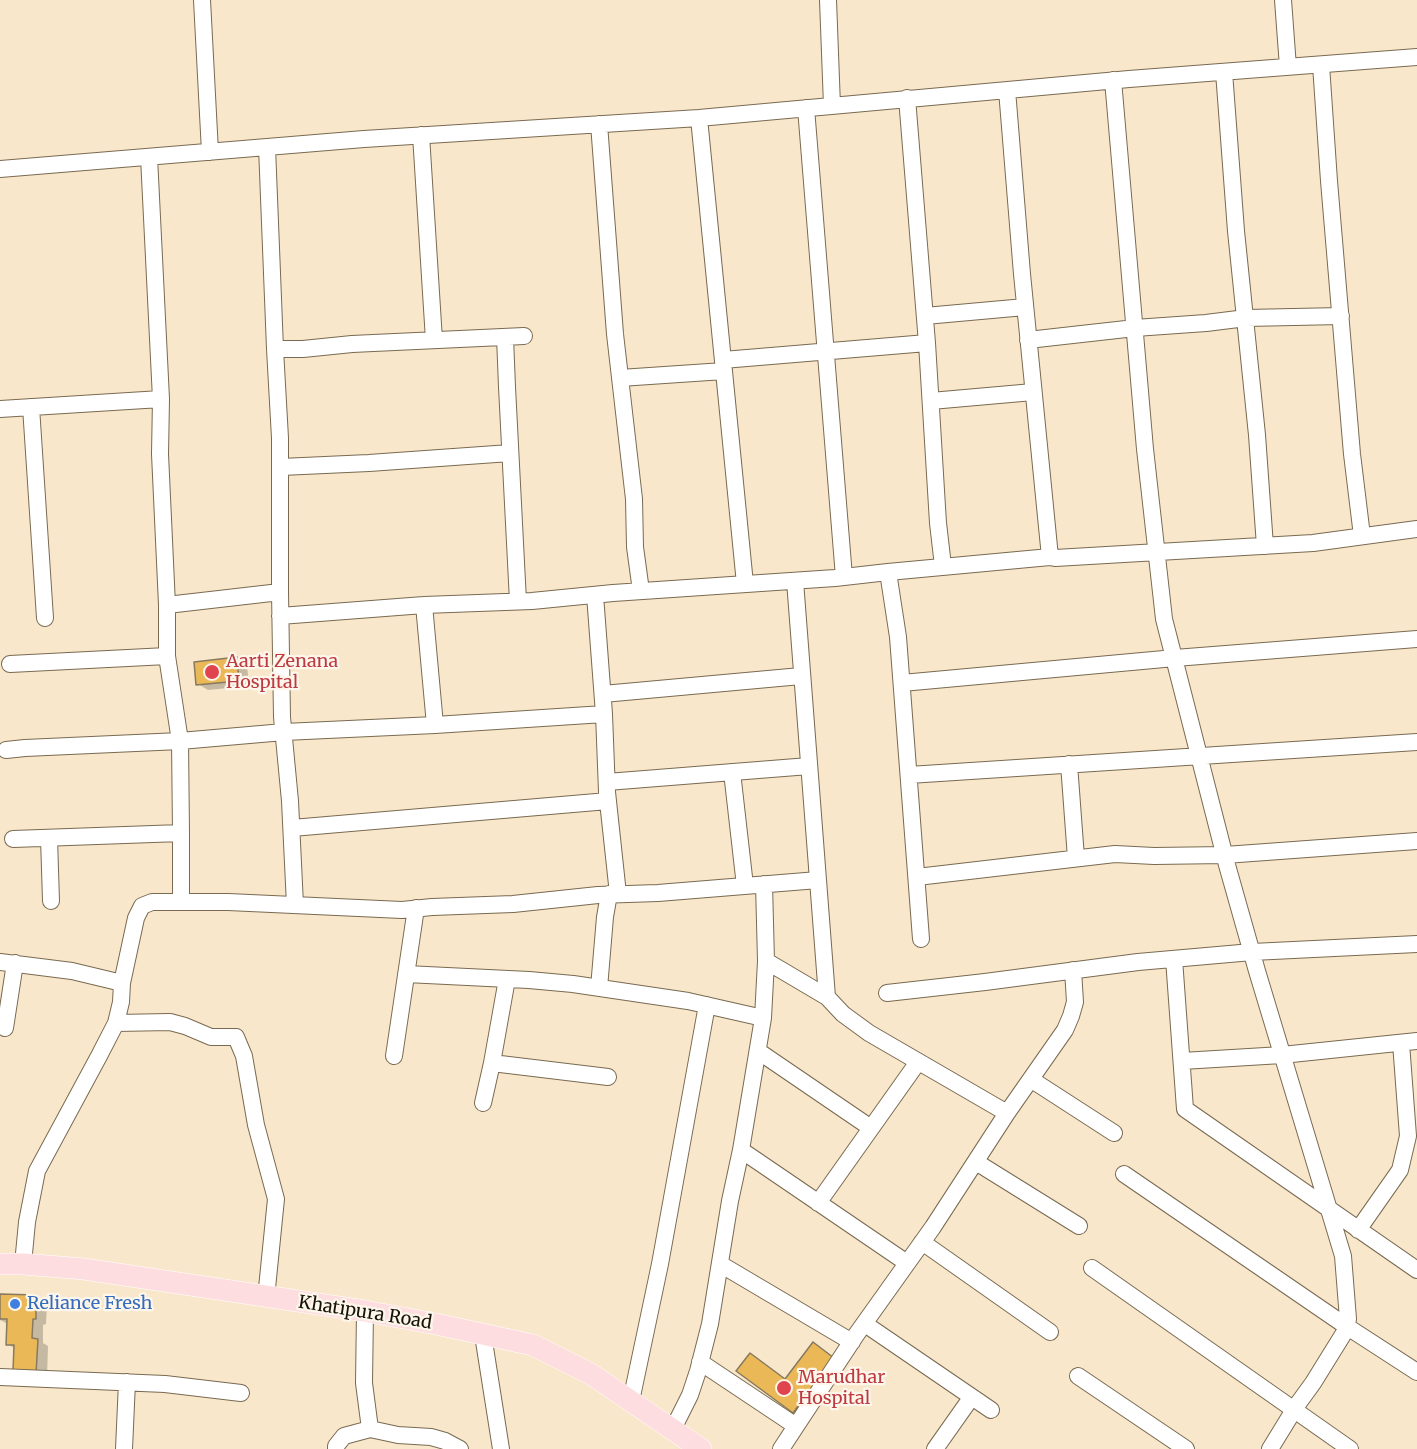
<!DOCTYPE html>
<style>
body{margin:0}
canvas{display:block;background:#f8e7cb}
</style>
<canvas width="1417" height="1449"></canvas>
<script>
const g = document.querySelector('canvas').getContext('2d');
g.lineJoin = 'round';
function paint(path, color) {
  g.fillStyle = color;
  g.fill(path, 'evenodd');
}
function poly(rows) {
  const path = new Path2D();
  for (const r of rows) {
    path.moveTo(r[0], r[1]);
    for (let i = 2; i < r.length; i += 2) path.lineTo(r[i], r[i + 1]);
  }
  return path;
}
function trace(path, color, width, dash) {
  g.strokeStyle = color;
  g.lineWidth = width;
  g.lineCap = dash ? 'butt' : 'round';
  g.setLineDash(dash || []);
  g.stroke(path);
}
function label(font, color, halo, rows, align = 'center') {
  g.font = font + ' Merriweather,serif';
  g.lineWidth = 4.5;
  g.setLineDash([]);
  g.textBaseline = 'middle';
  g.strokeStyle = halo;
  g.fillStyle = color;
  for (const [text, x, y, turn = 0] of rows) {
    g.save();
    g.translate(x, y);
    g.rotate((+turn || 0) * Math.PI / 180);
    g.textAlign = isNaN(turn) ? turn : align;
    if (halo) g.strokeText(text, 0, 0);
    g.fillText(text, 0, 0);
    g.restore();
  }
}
paint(poly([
 [236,659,247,665,249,686,208,690,198,684],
 [0,1295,36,1297,47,1303,46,1324,43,1325,43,1343,48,1346,47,1379,25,1376,15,1348,7,1344,8,1324,0,1320],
 [813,1344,824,1350,844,1365,805,1418,794,1411,750,1355,761,1361,786,1380]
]), '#0003');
const building = poly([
 [237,657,239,681,196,685,194,662,237,657],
 [0,1294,36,1295,36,1319,33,1319,32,1338,38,1339,36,1374,13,1371,14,1345,6,1345,7,1319,0,1319,0,1294],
 [813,1342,834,1358,793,1413,736,1371,750,1353,785,1379,813,1342]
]);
paint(building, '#ebb857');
trace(building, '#88795f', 1.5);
const minor = poly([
 [202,0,210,152],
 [828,0,832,106],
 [1283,0,1288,67],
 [1321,65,1329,181,1352,454,1362,536],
 [1224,72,1236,231,1257,435,1265,546],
 [1113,80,1145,449,1164,619,1227,865,1257,971,1343,1256,1348,1319,1344,1333,1313,1383,1297,1405,1270,1449],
 [1007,90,1022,274,1050,557],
 [907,98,927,343,938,523,943,566],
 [806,108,844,577],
 [699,118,745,584],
 [599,124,615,334,634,499,635,547,641,591],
 [421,135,434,340],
 [267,147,275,349,280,438,280,592,282,717,290,801,295,905],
 [0,169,364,139,699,118,1129,79,1417,57],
 [925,316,1025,307],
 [505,337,507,387,518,601],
 [1028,340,1135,328,1206,323,1246,318,1341,316],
 [275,349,303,349,352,344,524,336],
 [723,360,927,343],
 [620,378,724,371],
 [931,401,1033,392],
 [31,407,45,618],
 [0,409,161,399],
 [281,467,369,463,510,453],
 [888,572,898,637,921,939],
 [795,581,827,997,843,1014,869,1033,1007,1113],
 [595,595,604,714,607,792,618,894],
 [167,605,280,592],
 [424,605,435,725],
 [280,616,424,605,532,601,613,593,835,578,888,572,1050,557,1055,558,1313,543,1417,529],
 [10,664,167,656],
 [902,683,1175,658,1417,639],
 [603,694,801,676],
 [6,750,25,748,180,741,284,732,435,725,604,714],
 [1069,764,1076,858],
 [732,772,745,886],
 [909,775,1417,742],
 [607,782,809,766],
 [292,828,608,801],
 [49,838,51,901],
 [13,839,181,833],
 [917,877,1115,854,1154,856,1225,855,1417,841],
 [181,902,228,902,402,910,432,907,513,904,598,895,658,893,818,880],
 [1174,959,1185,1109,1417,1270],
 [766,961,827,997],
 [0,962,72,971,122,983],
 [406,974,529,980,573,984,688,1001,763,1018],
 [507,979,492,1063,608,1077],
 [599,988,605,917,609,894],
 [887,993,985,982,1138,962,1252,952,1417,944],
 [116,1023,170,1022,185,1026,211,1037,236,1037,244,1056,256,1125,276,1199,266,1298],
 [5,1028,15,963],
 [758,1051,871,1128],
 [394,1056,416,908],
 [1182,1061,1282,1055,1417,1041],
 [1032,1080,1114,1133],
 [483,1103,492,1063],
 [741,1150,907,1263],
 [976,1162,1079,1226],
 [1124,1174,1346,1326,1417,1372],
 [818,1203,918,1062],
 [1358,1230,1400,1170,1408,1136,1401,1043],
 [922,1242,1050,1332],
 [23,1264,27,1222,37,1171,99,1056,116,1023,121,1002,122,983,136,918,142,906,152,902,181,902,181,833,180,741,167,656,167,605,160,454,161,399,149,157],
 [720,1264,852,1342],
 [1092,1268,1350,1449],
 [865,1324,991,1410],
 [483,1335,501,1449],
 [700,1362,796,1426],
 [1078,1376,1186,1449],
 [0,1377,165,1384,241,1393],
 [631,1401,660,1264,707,1005],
 [370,1429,398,1435,431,1437,445,1441,460,1449],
 [673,1429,690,1395,698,1371,710,1324,730,1201,741,1150,763,1018,766,961,764,884],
 [124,1449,127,1382],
 [336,1449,336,1446,344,1436,370,1429,364,1383,365,1311],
 [781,1449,856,1335,933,1227,1007,1113,1065,1030,1071,1016,1075,1002,1073,970],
 [935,1449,971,1398]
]);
const major = poly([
 [0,1264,23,1264,84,1269,365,1311,436,1324,533,1345,591,1374,701,1449]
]);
trace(minor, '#796a51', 18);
trace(major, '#fff', 22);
trace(minor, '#fff', 16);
trace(major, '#fedde0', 21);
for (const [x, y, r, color] of [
 [212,672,8,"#e0444e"],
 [15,1304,6,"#3f7fe0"],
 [784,1388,8,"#e0444e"]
]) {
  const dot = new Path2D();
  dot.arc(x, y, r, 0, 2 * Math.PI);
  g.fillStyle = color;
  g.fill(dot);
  trace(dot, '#fdf6eb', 2);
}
label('18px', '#be3a42', '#fdf6eb', [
 ["Aarti Zenana",226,662],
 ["Hospital",226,683],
 ["Marudhar",798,1378],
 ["Hospital",798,1399]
], 'left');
label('18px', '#366cbe', '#fdf6eb', [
 ["Reliance Fresh",27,1304]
], 'left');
label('18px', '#171208', '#fdf6eb', [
 ["Khatipura Road",365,1313,9]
]);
</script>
